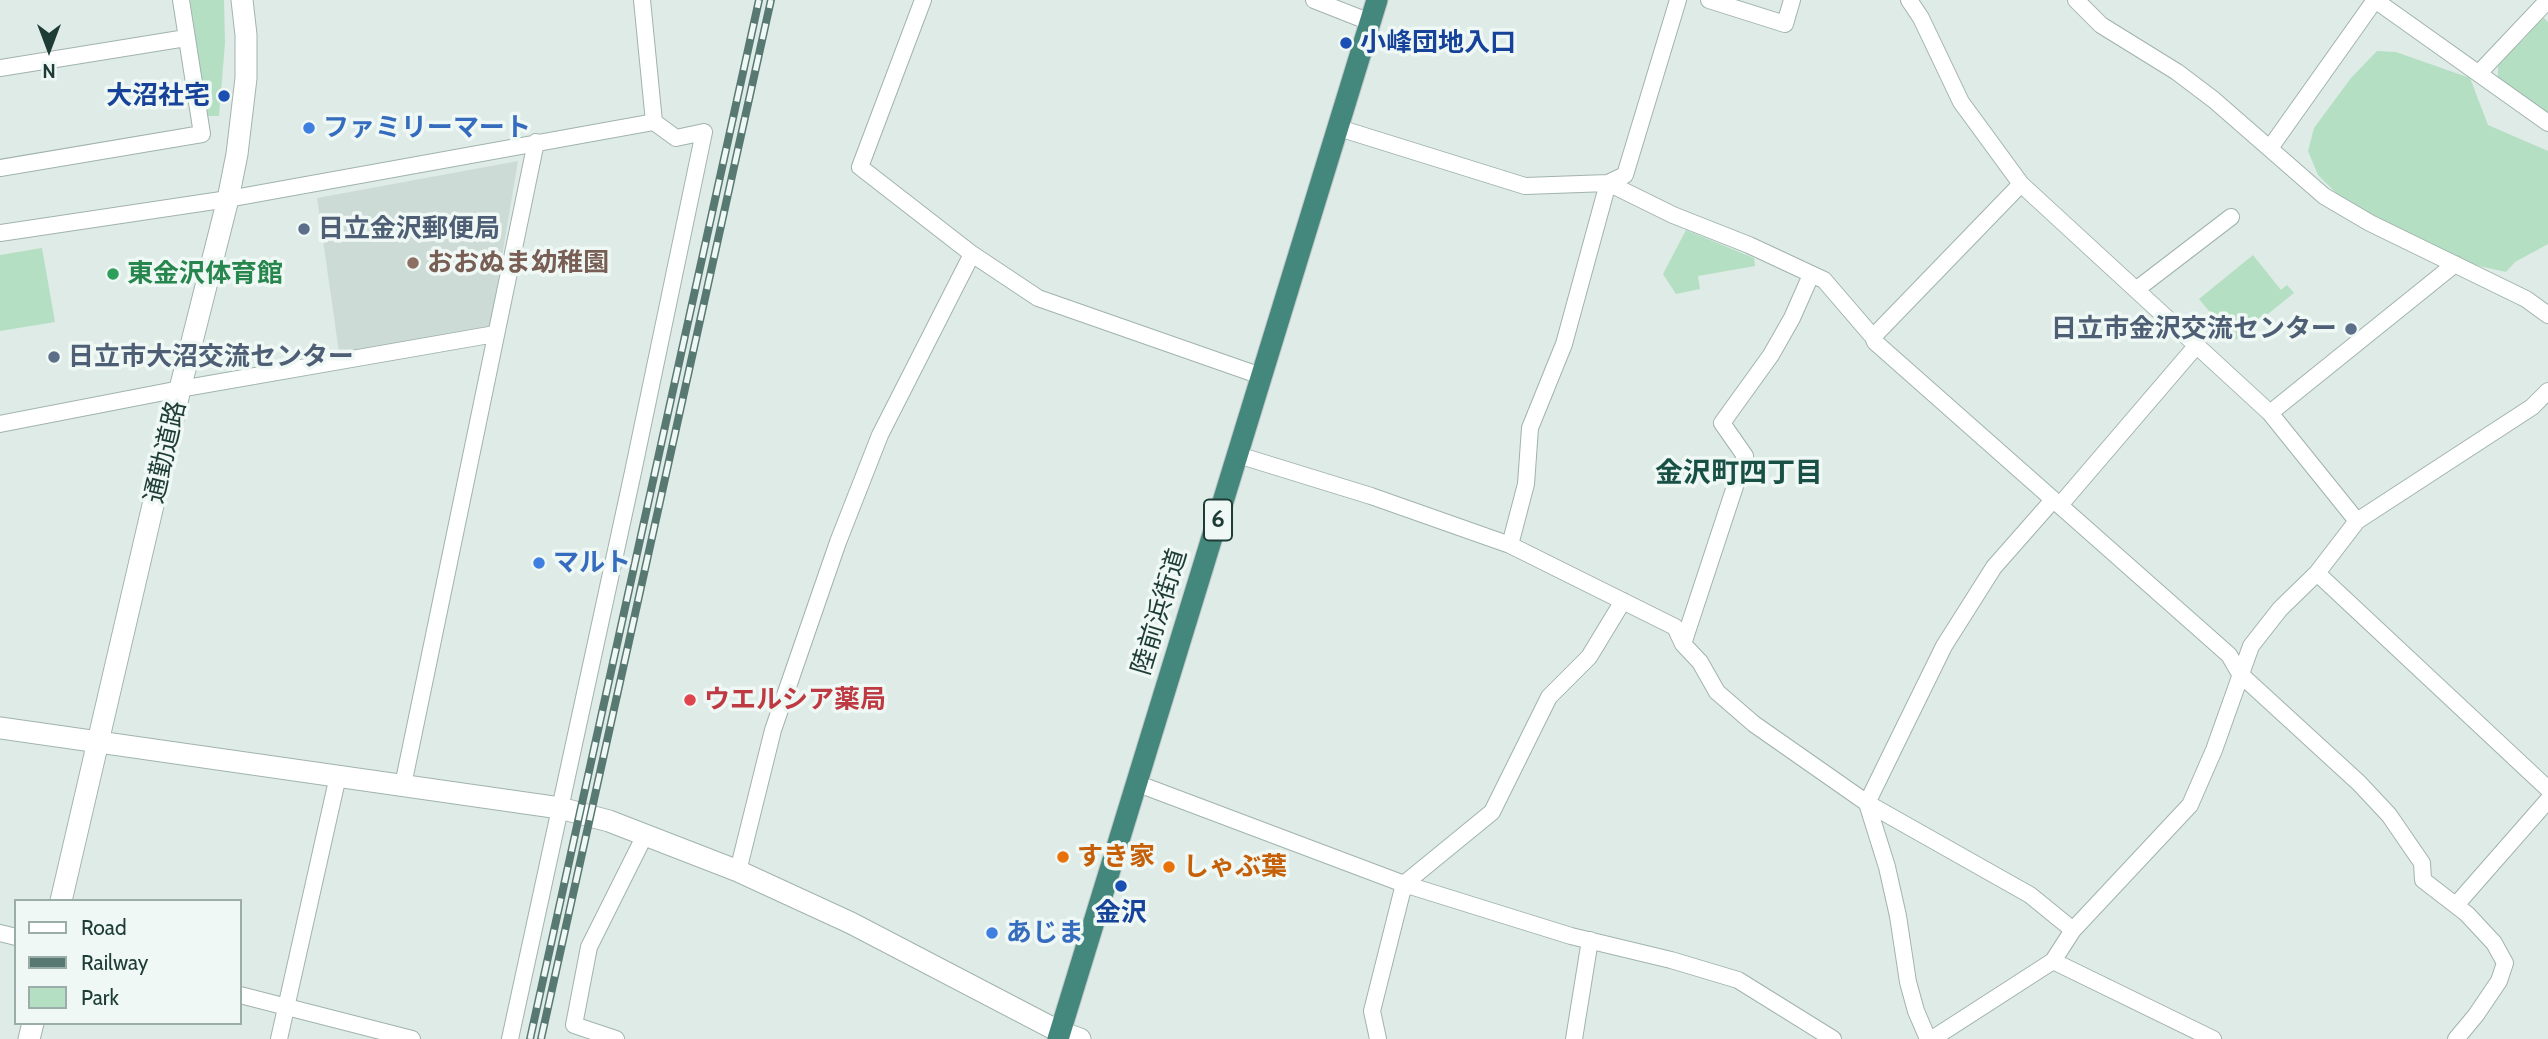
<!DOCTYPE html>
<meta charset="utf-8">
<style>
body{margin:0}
#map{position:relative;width:2548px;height:1039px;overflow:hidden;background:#deebe6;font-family:Cabin,sans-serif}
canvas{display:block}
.legend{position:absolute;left:14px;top:899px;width:228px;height:126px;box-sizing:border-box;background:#eff8f4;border:2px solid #9bada8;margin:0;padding:9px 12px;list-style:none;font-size:21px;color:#1e3c36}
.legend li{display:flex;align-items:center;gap:14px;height:35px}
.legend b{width:35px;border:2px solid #9bada8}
.north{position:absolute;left:14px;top:14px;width:70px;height:70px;-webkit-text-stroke:5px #eff8f4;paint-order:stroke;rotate:180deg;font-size:19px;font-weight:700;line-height:28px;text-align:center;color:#1e3c36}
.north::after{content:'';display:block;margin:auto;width:24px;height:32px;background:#1e3c36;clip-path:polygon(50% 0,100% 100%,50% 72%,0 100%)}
</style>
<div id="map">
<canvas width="2548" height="1039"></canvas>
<ul class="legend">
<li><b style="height:9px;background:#fff"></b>Road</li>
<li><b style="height:9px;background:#587872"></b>Railway</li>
<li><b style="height:19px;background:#b5dfc3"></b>Park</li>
</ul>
<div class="north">N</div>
</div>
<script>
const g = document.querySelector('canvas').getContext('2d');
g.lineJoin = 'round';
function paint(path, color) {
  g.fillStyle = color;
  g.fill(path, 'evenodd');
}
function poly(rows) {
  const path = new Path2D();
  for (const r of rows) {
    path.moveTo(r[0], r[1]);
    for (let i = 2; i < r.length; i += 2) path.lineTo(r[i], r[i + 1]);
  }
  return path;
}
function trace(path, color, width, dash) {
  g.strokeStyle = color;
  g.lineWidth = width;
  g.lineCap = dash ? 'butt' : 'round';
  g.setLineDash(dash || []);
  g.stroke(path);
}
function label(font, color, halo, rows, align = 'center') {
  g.font = font + ' Cabin,"Noto Sans JP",sans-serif';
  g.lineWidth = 7;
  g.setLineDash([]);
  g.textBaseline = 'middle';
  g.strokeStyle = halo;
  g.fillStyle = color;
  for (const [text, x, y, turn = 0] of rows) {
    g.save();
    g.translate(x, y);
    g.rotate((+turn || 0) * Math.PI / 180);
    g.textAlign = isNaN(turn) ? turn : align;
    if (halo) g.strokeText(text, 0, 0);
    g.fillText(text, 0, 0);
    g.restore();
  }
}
paint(poly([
 [518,161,490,329,339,352,317,198]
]), '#cddbd6');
paint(poly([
 [190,0,224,0,224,2,225,43,219,116,207,116],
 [2542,16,2548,22,2548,114,2498,79,2498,63,2526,37],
 [2377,51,2396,52,2470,78,2488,125,2548,151,2548,244,2515,262,2506,272,2475,265,2380,223,2337,194,2318,175,2308,151,2314,128,2351,78],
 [1686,230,1754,258,1755,266,1698,276,1700,289,1676,294,1663,274],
 [42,248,55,322,0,331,0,255],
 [2253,255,2281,290,2287,285,2294,293,2234,341,2199,299]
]), '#b5dfc3');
const minor = poly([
 [923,0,860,167,972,254,1038,298,1261,376],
 [1314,0,1370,22],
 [1709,0,1785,24,1792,0],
 [1909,0,1921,18,1961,102,2021,184,2270,413,2357,521],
 [2076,0,2101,25,2177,72,2214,100,2324,196,2370,223,2526,299,2548,315],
 [0,68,186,38],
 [2479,73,2548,0],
 [1339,128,1525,186,1608,183,1673,215,1749,245,1824,280,1873,337,2021,184],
 [2270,148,2375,0,2548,123],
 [0,168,202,134,181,0],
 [0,233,228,199,654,122,642,0],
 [2137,289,2231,217],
 [1873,337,1875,342,2229,655,2240,674,2359,783,2389,815,2422,863,2423,880,2467,914,2494,943,2505,963,2499,981,2476,1015,2456,1039],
 [2270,413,2455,264],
 [0,424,180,389,495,334],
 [1238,455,1371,496,1510,545,1675,627,1683,644,1700,662,1717,692,1754,724,1867,803,2030,895,2073,930],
 [2060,505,2197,345],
 [1510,545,1526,484,1530,428,1564,344,1608,183,1625,175,1678,0],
 [2317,573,2548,789],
 [1683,644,1745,456,1722,423,1771,355,1792,318,1811,275],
 [1136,783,1404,884,1571,936,1671,960,1738,980,1833,1039],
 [403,785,536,142],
 [738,871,773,730,838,542,880,435,972,254],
 [2456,905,2548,800],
 [0,933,16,937],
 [2053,961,2213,1039],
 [240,995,412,1039],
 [279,1039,338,776],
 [510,1039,633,472,704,132,676,138,654,122],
 [616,1039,574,1025,589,947,645,835],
 [1378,1039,1372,1011,1404,884,1492,812,1549,697,1589,657,1623,601],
 [1574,1039,1590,940],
 [1928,1039,1916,1011,1908,982,1898,916,1887,867,1867,803,1944,646,1994,567,2053,500],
 [1932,1039,2053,961,2073,930,2190,805,2214,750,2251,646,2280,609,2317,573,2357,521,2532,407,2548,391]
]);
const tertiary = poly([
 [0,728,560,808,609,821,738,871,851,923,1060,1032,1080,1039],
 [61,901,180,389,228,199,237,154,246,78,246,35,242,0],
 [29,1039,33,1023]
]);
const trunk = poly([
 [1058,1039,1377,0]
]);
trace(minor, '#a1b3ae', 18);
trace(tertiary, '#a1b3ae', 23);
trace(trunk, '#c0c8c7', 23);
trace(minor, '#fff', 16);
trace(tertiary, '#fff', 21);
trace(trunk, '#44887d', 21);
const rail = poly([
 [530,1039,759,0],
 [541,1039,771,0]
]);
trace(rail, '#587872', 8);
trace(rail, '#eff8f4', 5, [16]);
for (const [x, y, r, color] of [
 [1346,43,7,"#1a4fb4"],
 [224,96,7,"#1a4fb4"],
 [309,128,7,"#3f7fe0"],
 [304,229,7,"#5c6f8a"],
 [413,263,7,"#8d6e63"],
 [113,274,7,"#2e9e5b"],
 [2351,329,7,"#5c6f8a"],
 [54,357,7,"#5c6f8a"],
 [539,563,7,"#3f7fe0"],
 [690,700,7,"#e0444e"],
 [1063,857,7,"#e8710a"],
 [1169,867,7,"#e8710a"],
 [1121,886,7,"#1a4fb4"],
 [992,933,7,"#3f7fe0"]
]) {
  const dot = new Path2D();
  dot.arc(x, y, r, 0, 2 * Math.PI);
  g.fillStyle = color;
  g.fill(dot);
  trace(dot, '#eff8f4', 2.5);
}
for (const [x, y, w] of [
 [1218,520,28]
]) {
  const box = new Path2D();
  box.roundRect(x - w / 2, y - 20.5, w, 41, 5);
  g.fillStyle = '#eff8f4';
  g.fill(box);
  trace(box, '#1e3c36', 2);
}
label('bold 24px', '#1e3c36', null, [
 ["6",1218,520]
]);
label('bold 26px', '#164399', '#eff8f4', [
 ["小峰団地入口",1360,43],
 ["大沼社宅",210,96,"right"],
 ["金沢",1121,913,"center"]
], 'left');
label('bold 26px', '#366cbe', '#eff8f4', [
 ["ファミリーマート",323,128],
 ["マルト",553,563],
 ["あじま",1006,933]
], 'left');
label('bold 26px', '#4e5e75', '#eff8f4', [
 ["日立金沢郵便局",318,229],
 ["日立市金沢交流センター",2337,329,"right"],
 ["日立市大沼交流センター",68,357]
], 'left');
label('bold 26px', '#785e54', '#eff8f4', [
 ["おおぬま幼稚園",427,263]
], 'left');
label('bold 26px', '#27864d', '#eff8f4', [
 ["東金沢体育館",127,274]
], 'left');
label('26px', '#1e3c36', '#eff8f4', [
 ["通勤道路",166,452,-77],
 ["陸前浜街道",1160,612,-73]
]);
label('bold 26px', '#be3a42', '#eff8f4', [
 ["ウエルシア薬局",704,700]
], 'left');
label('bold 26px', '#c56008', '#eff8f4', [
 ["すき家",1077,857],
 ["しゃぶ葉",1183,867]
], 'left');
label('bold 28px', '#195046', '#eff8f4', [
 ["金沢町四丁目",1739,474]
]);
</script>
